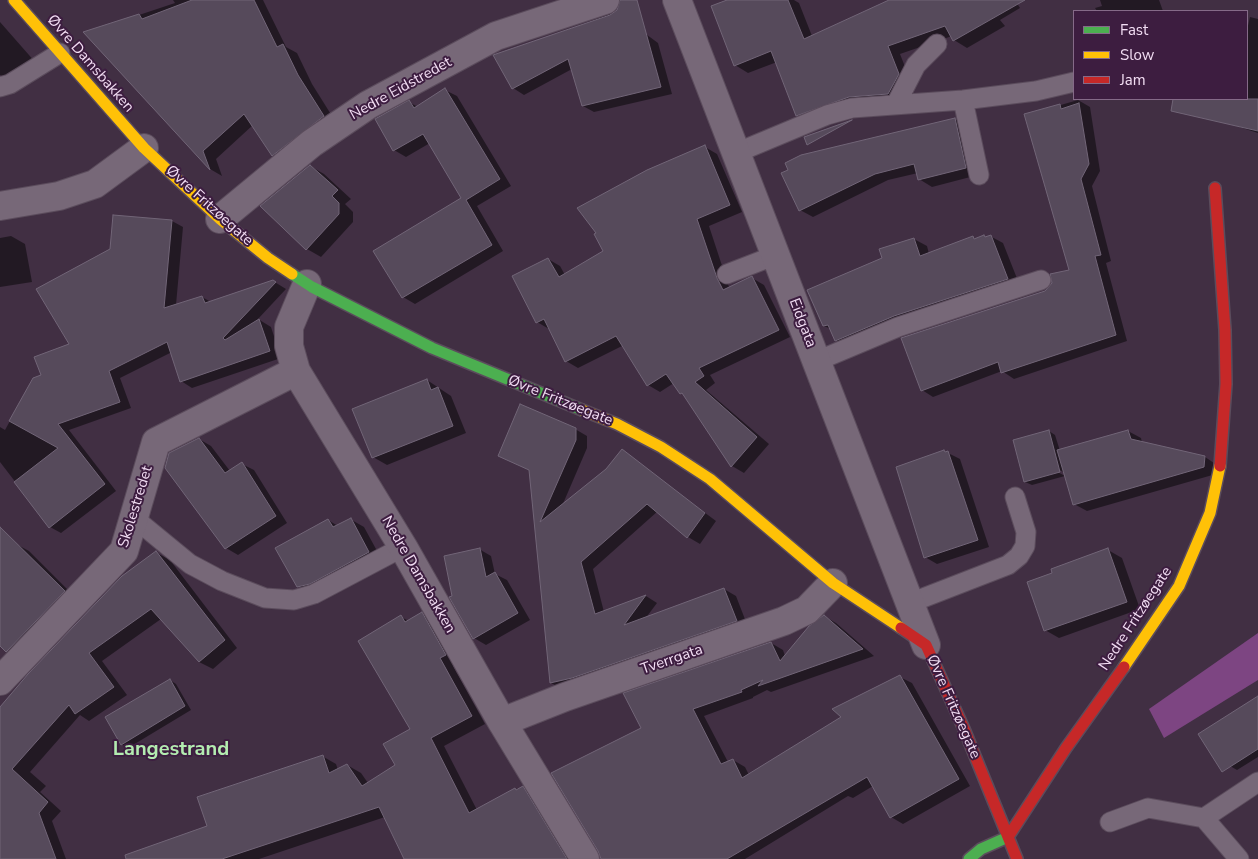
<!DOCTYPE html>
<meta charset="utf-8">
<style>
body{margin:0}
#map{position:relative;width:1258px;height:859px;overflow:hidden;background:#412f43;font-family:"Nunito Sans",sans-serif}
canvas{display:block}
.legend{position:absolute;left:1073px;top:10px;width:175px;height:90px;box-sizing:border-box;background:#3d1d40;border:1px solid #856a88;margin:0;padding:6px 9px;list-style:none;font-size:15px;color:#f2ddf3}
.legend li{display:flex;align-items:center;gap:10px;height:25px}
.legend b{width:25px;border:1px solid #856a88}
</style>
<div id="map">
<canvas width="1258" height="859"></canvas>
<ul class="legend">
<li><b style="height:6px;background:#4caf50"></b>Fast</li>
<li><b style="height:6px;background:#ffc107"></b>Slow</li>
<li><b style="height:6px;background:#c62828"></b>Jam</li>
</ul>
</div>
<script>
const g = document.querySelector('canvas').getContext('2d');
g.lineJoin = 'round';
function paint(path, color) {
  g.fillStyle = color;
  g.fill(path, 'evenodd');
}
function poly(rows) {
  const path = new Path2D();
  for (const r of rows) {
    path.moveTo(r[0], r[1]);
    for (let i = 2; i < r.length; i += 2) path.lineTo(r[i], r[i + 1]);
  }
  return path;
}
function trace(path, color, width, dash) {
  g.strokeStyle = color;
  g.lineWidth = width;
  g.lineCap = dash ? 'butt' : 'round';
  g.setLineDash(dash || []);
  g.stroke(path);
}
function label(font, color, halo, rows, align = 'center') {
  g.font = font + ' "Nunito Sans",sans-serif';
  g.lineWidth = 4;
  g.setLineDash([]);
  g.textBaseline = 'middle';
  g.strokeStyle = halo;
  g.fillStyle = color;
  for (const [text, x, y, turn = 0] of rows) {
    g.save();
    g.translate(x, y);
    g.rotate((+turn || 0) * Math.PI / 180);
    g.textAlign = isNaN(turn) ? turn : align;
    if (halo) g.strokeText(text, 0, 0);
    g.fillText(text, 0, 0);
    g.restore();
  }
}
paint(poly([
 [1258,633,1258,680,1164,738,1149,709]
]), '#7d4582');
paint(poly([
 [173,0,263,0,286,47,297,53,312,84,337,124,286,163,273,155,253,125,216,159,222,176,210,169,85,33,175,3],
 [730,0,794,0,799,3,812,36,890,0,1015,0,1020,8,1000,20,1005,26,967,48,954,40,952,36,900,54,911,82,902,101,810,122,797,115,777,62,748,73,735,65],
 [1100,0,1159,0,1163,11,1097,11,1095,8,1102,6],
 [616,12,658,43,672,94,594,112,583,106,572,69,524,95,513,88,495,56],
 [1250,17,1258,19,1258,133,1224,122,1230,99,1247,99,1247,30],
 [0,22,36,63,12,82,0,75],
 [445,90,457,96,511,186,477,206,503,251,415,304,403,297,463,198,430,143,406,157,394,150,409,102,418,107],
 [1078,100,1090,107,1100,171,1092,186,1111,261,1106,263,1127,341,1014,379,1002,371,933,397,922,390,1071,270,1026,115],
 [955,119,968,127,978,175,932,187,919,179,918,173,888,180,813,217,800,210],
 [705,147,717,154,742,212,709,226,729,287,752,278,764,285,790,337,710,375,715,383,706,390,769,444,744,473,732,466,685,396,674,383,660,392,648,385,622,346,578,368,566,361,549,329,537,322,548,259,560,266,565,275,605,252],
 [310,166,324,174,351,199,345,204,353,212,353,222,321,257,307,249],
 [114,216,172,221,183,227,176,305,202,297,211,302,273,281,286,289,258,319,271,327,281,358,192,388,181,381,172,352,120,378,131,408,69,430,116,491,61,533,50,527,0,462,0,427,5,430,33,379,42,376,71,345,111,249],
 [11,236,25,244,32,282,0,287,0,238],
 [990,236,1003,243,1020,286,848,348,836,340,831,329,824,326,883,258,914,239,927,246,929,254,972,237,976,239],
 [427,380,451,396,466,433,387,465,373,457],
 [575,429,587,436,587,448,562,506,607,470,622,451,716,521,700,544,688,537,658,511,593,569,604,612,646,596,657,603,645,619,724,589,736,596,748,627,563,689,551,683,531,471,500,456],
 [1049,431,1055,435,1060,451,1128,431,1141,438,1142,443,1205,457,1217,465,1216,474,1087,511,1074,504,1065,473,1056,468,1054,470,1065,476,1032,485,1025,482],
 [199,439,211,446,230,471,242,464,254,470,287,523,238,555,226,548],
 [944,451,960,459,989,547,937,564,925,557],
 [350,519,364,527,382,560,312,594,298,586,328,520,338,526],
 [16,544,29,551,77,599,20,659,0,644,0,553],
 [479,549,491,556,495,574,507,580,530,620,486,645,474,638],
 [1108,550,1122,558,1140,609,1059,638,1045,630],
 [157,553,170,560,237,648,213,669,199,662,161,619,102,661,127,695,89,721,80,715,30,772,46,786,40,792,61,811,52,821,66,859,24,859,0,818,0,708],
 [422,614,436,622,459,663,453,666,485,724,444,746,477,810,515,789,523,788,537,796,569,859,405,859,385,817,259,859,139,859,208,826,322,756,336,764,338,770,347,765,361,773,368,783,396,766,412,730,401,617,409,621],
 [824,616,836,623,874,656,771,692,767,690,753,697,753,698,704,716,728,762,733,760,745,767,749,775,844,717,900,677,912,683,970,786,903,824,891,817,873,786,853,798,848,796,745,859,608,859,643,729,771,643,783,650,785,656],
 [170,680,176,684,191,710,128,748,121,744],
 [1258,697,1258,757,1237,770,1230,766]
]), '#0007');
const building = poly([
 [192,0,254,0,277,47,283,44,298,75,324,116,272,156,244,114,203,151,210,170,83,32,139,14,142,19,192,0],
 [620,0,637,0,661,87,582,106,568,59,512,89,493,55,610,15,617,10,620,0],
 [727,0,788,0,804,39,889,0,1025,0,953,41,945,26,888,46,899,74,888,94,849,97,796,116,771,51,734,66,711,6,727,0],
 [445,88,500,179,466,200,492,245,402,298,373,251,461,198,423,134,393,151,375,119,409,100,414,108,445,88],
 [1173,99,1258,99,1258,131,1171,111,1173,99],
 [1079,103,1089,164,1081,179,1101,255,1095,256,1116,335,1001,373,998,362,921,391,901,338,1045,291,1052,283,1050,274,1069,270,1024,114,1060,104,1061,109,1079,103],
 [955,118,966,168,918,180,914,164,875,174,799,211,781,173,788,170,785,163,801,155,955,118],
 [852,120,807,145,804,137,852,120],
 [705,145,730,205,697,219,717,278,723,290,752,276,779,330,699,368,704,376,695,382,757,437,731,467,682,393,680,394,666,374,647,386,616,336,565,362,544,319,536,323,512,276,548,258,559,277,603,251,594,234,596,233,577,208,647,170,705,145],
 [310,165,338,190,332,196,339,203,339,214,306,250,260,206,310,165],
 [113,215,172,220,164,308,202,296,205,303,273,280,276,282,223,338,225,340,259,319,270,351,180,382,167,342,109,371,120,402,58,424,105,484,49,528,14,482,58,448,9,421,33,378,41,375,34,357,69,344,36,289,110,249,113,215],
 [984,235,985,237,991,235,1008,279,894,316,835,341,828,325,823,326,807,290,882,258,879,249,914,238,920,256,973,236,974,239,984,235],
 [427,379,431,390,438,387,453,426,372,458,352,409,427,379],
 [520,404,576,428,576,440,540,522,606,469,622,449,705,513,687,538,647,504,581,562,595,614,646,595,624,625,724,588,737,621,572,678,550,683,529,470,498,456,520,404],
 [1049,430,1060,472,1024,482,1013,440,1049,430],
 [1128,430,1131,439,1205,456,1204,467,1073,505,1057,450,1128,430],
 [199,438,225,473,242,462,276,516,225,549,165,468,169,453,199,438],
 [944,450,945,452,948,451,978,540,924,558,896,467,944,450],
 [351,518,369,552,310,584,297,587,275,548,328,519,333,527,351,518],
 [0,527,65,591,6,652,0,646,0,527],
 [480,548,486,577,495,572,518,613,473,639,449,597,452,596,444,556,480,548],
 [1108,548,1127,602,1044,631,1027,582,1052,573,1051,569,1108,548],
 [156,551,225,640,199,662,151,609,89,653,114,687,75,714,69,705,12,769,48,802,39,813,56,859,0,859,0,707,28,674,122,576,156,551],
 [422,612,446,655,440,658,472,716,431,738,469,813,515,788,516,790,523,786,567,859,404,859,379,807,222,859,126,859,125,855,207,826,197,797,323,755,329,773,347,764,362,786,395,765,383,744,410,729,358,641,401,615,405,622,422,612],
 [824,615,863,649,758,686,763,680,741,690,742,692,693,709,721,764,733,759,742,778,841,717,832,709,900,675,959,779,890,818,867,777,727,859,601,859,598,851,551,773,641,728,623,693,771,642,780,661,809,626,824,615],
 [170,679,185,706,121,745,105,717,170,679],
 [1258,696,1258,749,1222,772,1198,734,1258,696]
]);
paint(building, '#564a5b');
trace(building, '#716577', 1);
const lane = poly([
 [0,87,10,84,60,53],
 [963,100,979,175],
 [896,104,916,65,937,44],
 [736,153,827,115,852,108,963,100,1036,91,1074,82],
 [727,274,776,255],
 [817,361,898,327,1041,280],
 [134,518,190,564,222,581,265,598,294,600,314,594,403,547],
 [910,603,1008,565,1019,556,1025,546,1026,532,1015,497],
 [1204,818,1239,859],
 [1110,822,1148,808,1204,818,1258,782]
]);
const street = poly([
 [677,0,926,645],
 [0,206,59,196,95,184,144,148],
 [220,219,312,143,368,105,496,36,605,0],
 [307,284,289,327,289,346,296,371,403,547,502,722,585,859],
 [0,681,124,551,156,442,296,371],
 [502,722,565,697,784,621,807,610,833,583]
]);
const fast = poly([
 [292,274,312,287,432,348,582,410],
 [969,859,981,849,1008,837]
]);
const slow = poly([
 [14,0,144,148,220,219,268,258,292,274],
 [582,410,617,424,661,447,710,479,833,583,901,628],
 [1124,667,1179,586,1210,513,1220,466]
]);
const jam = poly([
 [1215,188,1225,330,1226,384,1220,466],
 [901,628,926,645,964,729,1017,859],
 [1008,837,1066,748,1124,667]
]);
trace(lane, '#5b4c5c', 21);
trace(street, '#5b4c5c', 30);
trace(fast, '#5b4c5c', 14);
trace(slow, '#5b4c5c', 14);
trace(jam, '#5b4c5c', 14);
trace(lane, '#776878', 19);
trace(street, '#776878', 28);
trace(fast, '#4caf50', 11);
trace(slow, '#ffc107', 11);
trace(jam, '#c62828', 11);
label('15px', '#f2ddf3', '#3d1d40', [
 ["Øvre Damsbakken",90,64,49],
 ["Nedre Eidstredet",401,89,-29],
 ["Øvre Fritzøegate",209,206,42],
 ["Eidgata",802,323,69],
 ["Øvre Fritzøegate",560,401,22],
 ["Skolestredet",136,507,-73],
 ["Nedre Damsbakken",418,575,60],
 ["Nedre Fritzøegate",1136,619,-57],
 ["Tverrgata",672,660,-19],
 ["Øvre Fritzøegate",953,707,66]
]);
label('bold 20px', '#b3ecb0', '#3d1d40', [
 ["Langestrand",171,750]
]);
</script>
